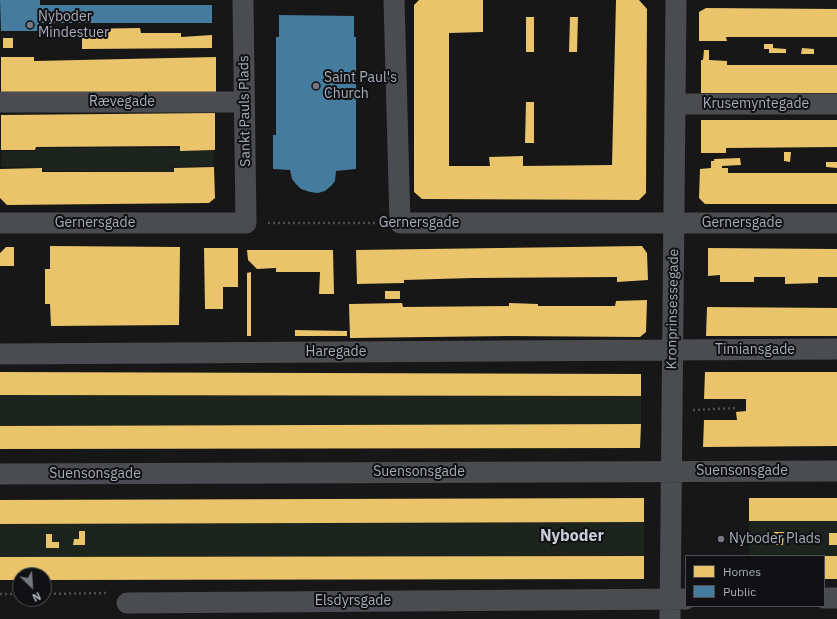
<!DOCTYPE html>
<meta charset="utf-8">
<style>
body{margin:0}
#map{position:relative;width:837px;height:619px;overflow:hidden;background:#171717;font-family:"IBM Plex Sans",sans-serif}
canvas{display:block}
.legend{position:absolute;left:685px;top:555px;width:140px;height:52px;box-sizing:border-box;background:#111113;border:1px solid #4d4f55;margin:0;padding:5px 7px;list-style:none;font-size:12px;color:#a7adb9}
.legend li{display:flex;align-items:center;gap:8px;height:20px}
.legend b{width:20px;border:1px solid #4d4f55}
.north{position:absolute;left:12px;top:567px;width:40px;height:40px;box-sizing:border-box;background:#111113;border:1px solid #4d4f55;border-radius:50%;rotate:155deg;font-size:11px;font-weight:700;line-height:16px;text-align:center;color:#a7adb9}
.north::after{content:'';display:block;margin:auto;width:14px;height:18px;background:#757880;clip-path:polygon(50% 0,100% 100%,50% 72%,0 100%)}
</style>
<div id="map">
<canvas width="837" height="619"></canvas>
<ul class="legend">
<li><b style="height:11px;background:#e9c46a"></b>Homes</li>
<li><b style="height:11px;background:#457b9d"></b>Public</li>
</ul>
<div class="north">N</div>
</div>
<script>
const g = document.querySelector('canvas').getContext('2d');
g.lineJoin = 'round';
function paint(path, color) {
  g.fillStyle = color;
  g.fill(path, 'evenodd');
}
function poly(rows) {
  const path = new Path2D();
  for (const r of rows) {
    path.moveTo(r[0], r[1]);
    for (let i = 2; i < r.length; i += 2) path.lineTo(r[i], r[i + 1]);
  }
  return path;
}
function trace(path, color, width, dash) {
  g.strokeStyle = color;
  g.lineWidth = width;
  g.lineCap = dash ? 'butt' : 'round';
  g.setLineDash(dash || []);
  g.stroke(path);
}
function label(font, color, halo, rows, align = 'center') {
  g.font = font + ' "IBM Plex Sans",sans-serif';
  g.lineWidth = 4;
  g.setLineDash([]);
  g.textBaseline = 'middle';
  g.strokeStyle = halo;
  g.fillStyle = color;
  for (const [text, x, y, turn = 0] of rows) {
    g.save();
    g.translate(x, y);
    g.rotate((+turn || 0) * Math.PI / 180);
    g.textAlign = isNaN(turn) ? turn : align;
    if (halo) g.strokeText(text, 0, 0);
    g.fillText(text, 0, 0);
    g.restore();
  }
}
paint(poly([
 [37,148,180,148,180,151,214,151,213,166,173,167,173,172,44,171,43,168,1,167,2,151,36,151],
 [0,395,641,396,641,424,0,426],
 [749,521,837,521,837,556,749,556],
 [644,522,644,556,0,557,0,524]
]), '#1c241d');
paint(poly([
 [419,0,483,0,483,32,449,33,449,166,490,166,489,157,523,156,523,166,612,165,616,0,639,0,647,9,646,193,639,200,422,199,414,192,414,5],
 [706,8,837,9,837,37,726,37,727,41,699,41,699,12],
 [526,17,534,17,534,52,526,52],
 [570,17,578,17,577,52,569,52],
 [140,28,141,33,181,33,181,37,212,35,212,48,82,49,82,29],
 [3,38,13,38,13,48,3,48],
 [764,44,773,44,773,48,786,49,786,53,769,53,769,49,764,49],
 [802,48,814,49,814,54,801,54],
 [704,50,709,50,709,60,727,61,727,65,837,65,837,93,701,93,701,60,703,60],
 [1,57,34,57,34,61,216,57,216,92,1,92],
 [526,102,534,102,534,143,525,143],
 [215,113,215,150,180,151,180,146,36,147,35,150,1,150,1,115],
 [701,120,837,120,837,147,726,148,726,153,701,153],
 [784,152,791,152,790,162,784,161],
 [740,158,741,165,722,166,722,168,728,168,728,173,837,173,837,204,705,204,699,198,700,169,711,168,711,161,714,161,714,159],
 [826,162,837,162,837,168,826,167],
 [214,167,215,198,209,203,7,205,0,198,0,169,42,168,42,172,174,172,174,168],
 [50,246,180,247,179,325,51,326,50,304,45,304,45,269,50,269],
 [642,246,647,253,648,280,617,282,617,277,472,278,404,280,404,283,357,284,356,250],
 [6,247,14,247,14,266,0,266,0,253],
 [204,248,238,248,238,287,223,287,223,309,205,309],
 [708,248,837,249,837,277,818,277,818,283,785,284,785,277,754,277,754,282,720,282,720,275,708,276],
 [247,250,333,250,334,294,319,294,320,272,276,272,276,268,257,269,248,260],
 [251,272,251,336,247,336,247,273],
 [385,291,400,291,400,299,385,299],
 [647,300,646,332,640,337,509,336,350,338,349,304,402,303,403,307,509,306,509,303,538,304,538,306,615,306,616,301],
 [707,307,837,308,837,336,706,336],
 [295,330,347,331,347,336,295,336],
 [0,372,641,374,641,396,0,395],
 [705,372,837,372,837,446,703,447,704,420,737,420,736,412,746,411,746,399,704,399],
 [641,424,640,448,0,449,0,426],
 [644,498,644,522,0,524,0,500],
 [749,498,837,498,837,521,749,521],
 [79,531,85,531,85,545,73,545,74,539,79,539],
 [774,532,784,532,783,545,773,545],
 [829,533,837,533,837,545,829,545],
 [46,534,52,534,52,542,59,542,59,548,46,548],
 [644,556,644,579,44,580,44,575,20,575,20,580,0,580,0,557],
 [824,556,837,556,837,579,824,579]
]), '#e9c46a');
paint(poly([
 [0,0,40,0,40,5,212,5,212,23,39,23,39,31,1,31],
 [279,15,354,16,354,37,356,37,356,169,336,171,335,181,331,186,325,191,318,193,310,192,301,189,296,184,292,179,290,170,273,169,273,135,276,135,276,37,279,37]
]), '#457b9d');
trace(poly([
 [268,223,377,223],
 [693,410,737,408],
 [0,594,20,594],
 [44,594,107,593]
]), '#4d4e51', 2.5, [2, 3]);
trace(poly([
 [394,0,400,223,837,223],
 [0,102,244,102],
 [675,104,837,104],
 [0,223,246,223,243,0],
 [0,354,837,349],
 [0,474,837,471],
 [824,598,837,598],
 [127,603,686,599],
 [670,619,676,0]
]), '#4a4c50', 21);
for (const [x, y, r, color] of [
 [30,25,4,"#757880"],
 [316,86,4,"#757880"],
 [721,539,4,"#757880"]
]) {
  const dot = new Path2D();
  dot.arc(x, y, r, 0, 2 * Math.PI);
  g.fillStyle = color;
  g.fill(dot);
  trace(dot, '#111113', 1.5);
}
label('14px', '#a7adb9', '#111113', [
 ["Nyboder",38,17],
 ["Mindestuer",38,33],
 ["Saint Paul's",324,78],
 ["Church",324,94],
 ["Nyboder Plads",729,539]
], 'left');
label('14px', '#a7adb9', '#111113', [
 ["Rævegade",122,102],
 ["Krusemyntegade",756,104],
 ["Sankt Pauls Plads",245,111,-91],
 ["Gernersgade",95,223],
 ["Gernersgade",419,223],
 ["Gernersgade",742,223],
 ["Kronprinsessegade",673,309,-89],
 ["Timiansgade",755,350],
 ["Haregade",336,352],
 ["Suensonsgade",742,471],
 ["Suensonsgade",419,472],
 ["Suensonsgade",95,474],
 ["Elsdyrsgade",353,601]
]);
label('bold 16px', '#c8ccd5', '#111113', [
 ["Nyboder",572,536]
]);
</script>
